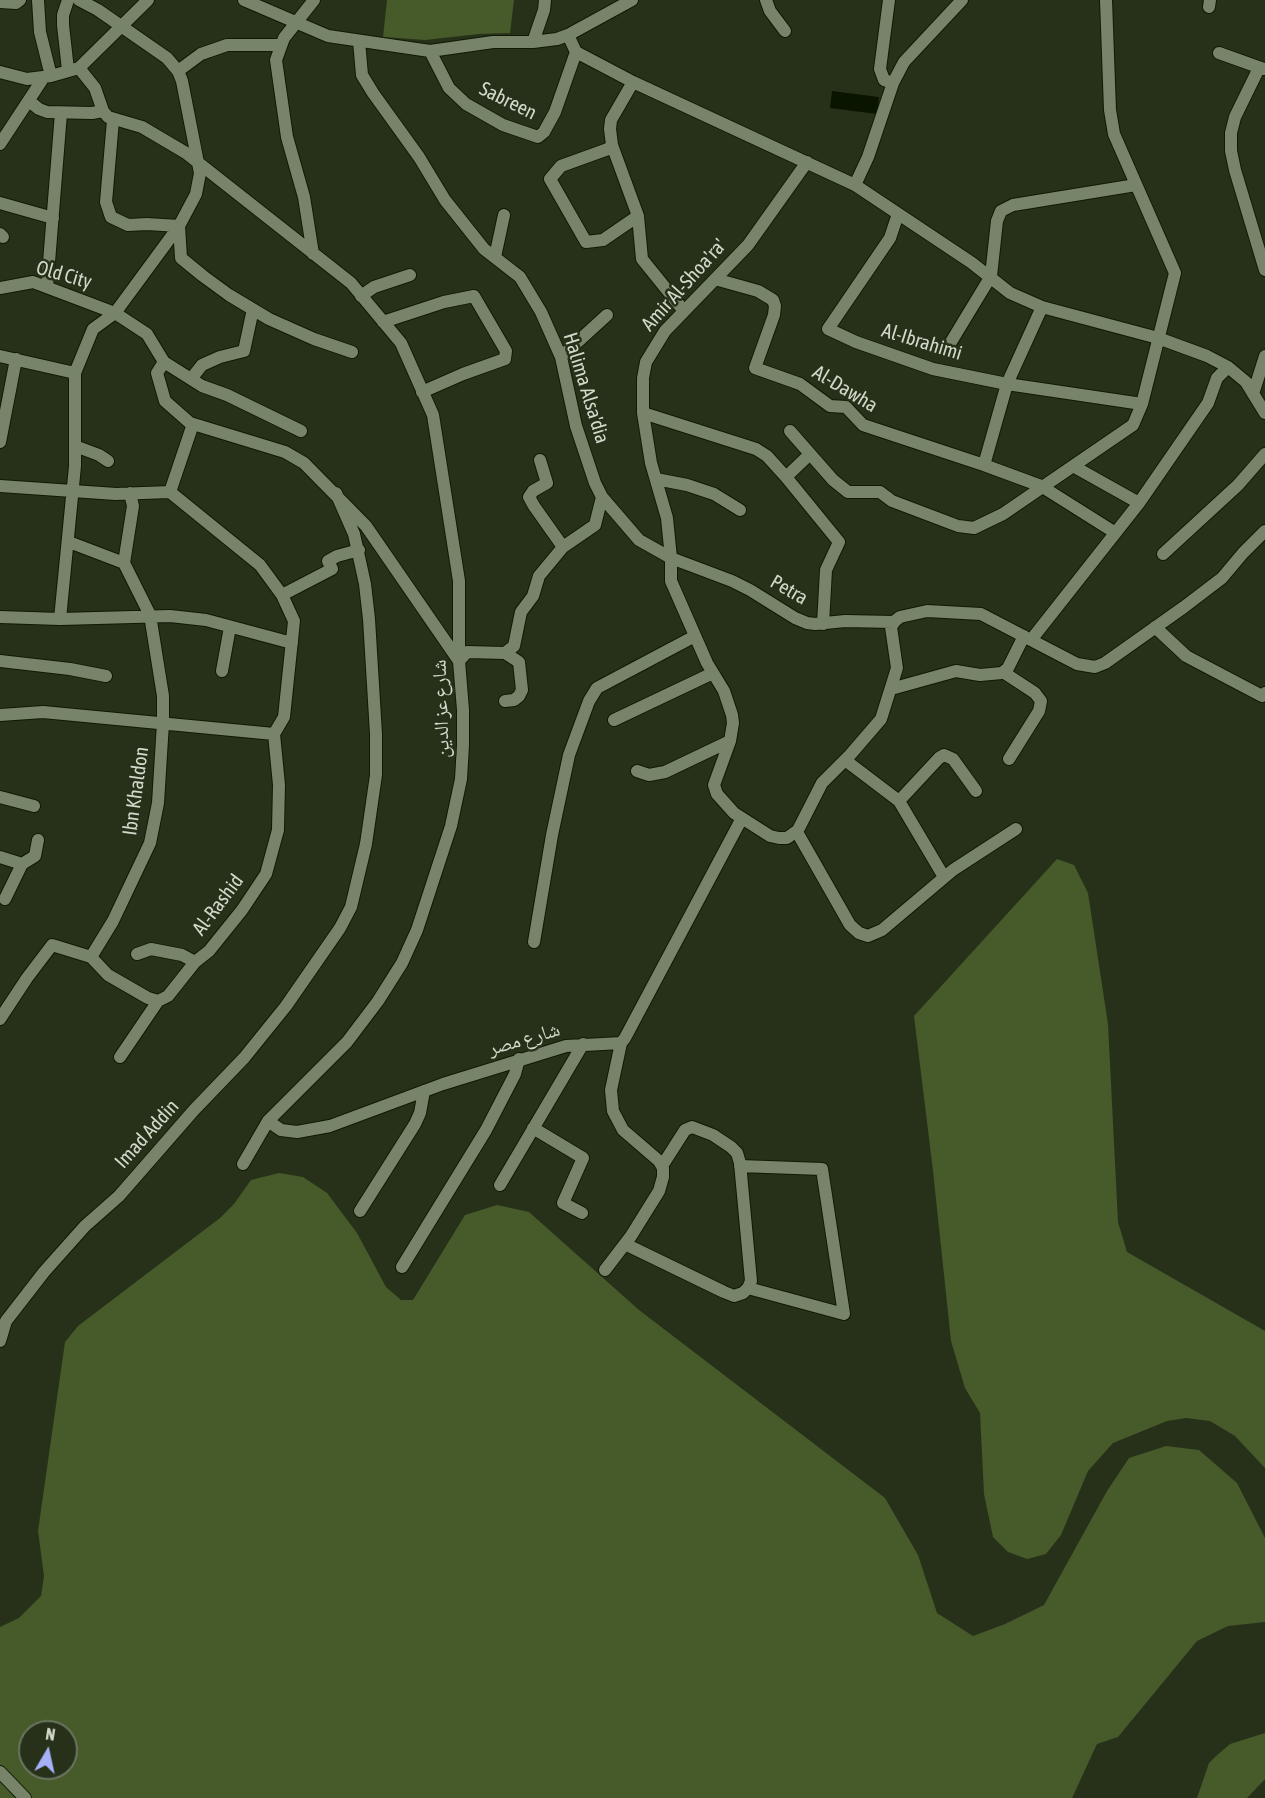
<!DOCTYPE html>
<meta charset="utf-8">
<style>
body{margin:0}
#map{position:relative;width:1265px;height:1798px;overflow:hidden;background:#27311a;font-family:"Asap Condensed",sans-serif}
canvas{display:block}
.north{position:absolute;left:18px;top:1720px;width:60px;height:60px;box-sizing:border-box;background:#27311a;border:2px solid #6b7461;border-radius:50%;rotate:9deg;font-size:16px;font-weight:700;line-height:24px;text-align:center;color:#d2d9cb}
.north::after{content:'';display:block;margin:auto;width:21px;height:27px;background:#a6b1fc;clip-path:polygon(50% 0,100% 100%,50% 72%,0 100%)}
</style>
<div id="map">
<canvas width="1265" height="1798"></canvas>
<div class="north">N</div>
</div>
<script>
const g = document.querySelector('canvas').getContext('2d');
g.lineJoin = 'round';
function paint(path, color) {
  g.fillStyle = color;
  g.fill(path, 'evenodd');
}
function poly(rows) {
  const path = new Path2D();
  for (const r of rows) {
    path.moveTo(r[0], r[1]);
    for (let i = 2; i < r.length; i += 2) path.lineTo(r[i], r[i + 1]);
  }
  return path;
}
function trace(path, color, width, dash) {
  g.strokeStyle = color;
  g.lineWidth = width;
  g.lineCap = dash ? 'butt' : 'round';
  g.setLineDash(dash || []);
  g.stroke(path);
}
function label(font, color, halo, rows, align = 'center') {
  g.font = font + ' "Asap Condensed","Noto Naskh Arabic",sans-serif';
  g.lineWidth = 5;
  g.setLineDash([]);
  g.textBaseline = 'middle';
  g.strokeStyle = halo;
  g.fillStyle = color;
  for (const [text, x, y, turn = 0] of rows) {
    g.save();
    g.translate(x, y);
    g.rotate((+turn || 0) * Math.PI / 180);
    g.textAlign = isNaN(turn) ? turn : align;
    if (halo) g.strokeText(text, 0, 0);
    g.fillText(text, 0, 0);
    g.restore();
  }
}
paint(poly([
 [387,0,514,0,510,33,479,34,425,40,383,37],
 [1057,859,1074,865,1088,893,1108,1024,1118,1222,1127,1252,1265,1331,1265,1468,1235,1436,1210,1421,1186,1418,1167,1421,1113,1443,1088,1471,1061,1535,1046,1554,1027,1559,1008,1552,993,1537,984,1494,980,1413,965,1388,951,1341,933,1171,914,1016],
 [279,1173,303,1177,327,1193,357,1233,386,1287,401,1300,413,1300,465,1215,497,1205,529,1212,639,1310,885,1498,918,1555,937,1613,973,1636,1005,1624,1044,1605,1107,1491,1129,1458,1166,1446,1199,1450,1237,1483,1265,1538,1265,1622,1228,1626,1197,1641,1118,1737,1097,1744,1072,1798,0,1798,0,1627,19,1618,41,1596,44,1576,38,1531,65,1342,78,1326,220,1218,234,1204,251,1180],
 [30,1732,66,1732,66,1768,30,1768],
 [1265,1733,1265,1779,1247,1798,1197,1798,1209,1763,1215,1757,1230,1744]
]), '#465a2a');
paint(poly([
 [832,91,879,97,877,114,830,108]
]), '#0a1500');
const minor = poly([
 [38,0,40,32,51,76],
 [244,0,328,36,430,51,493,42,533,42,557,39,568,35,632,0],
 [766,0,770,11,785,31],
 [889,0,880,69,884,80,893,83],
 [0,2,16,3,20,0],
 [1209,7,1210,0],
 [568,35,576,52,633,82,855,185,972,263,1010,293,1042,307,1158,338,1207,356,1228,367,1246,382,1265,413],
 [359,41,362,75,373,93,419,157,445,200,484,249,520,277,541,312,561,357,576,426,595,483,602,497,639,540,671,558,732,581,750,590,795,618,807,623,815,624,845,621,894,622],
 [533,42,544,10,545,0],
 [430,51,449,88,466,104,503,125,538,137,544,132,555,112,576,52],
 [1219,53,1264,69],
 [79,68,95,88,103,111,108,117,142,127,186,153,351,283,401,343,433,415,459,581,459,661,463,710,463,745,461,779,451,826,417,930,402,963,378,1001,347,1042,268,1121,243,1164],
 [1259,68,1235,117,1231,133,1231,151,1235,170,1265,270],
 [68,70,63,25,63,15,68,0],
 [178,71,201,54,227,45,280,45],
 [0,72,27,79,51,76,79,68,148,0],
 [633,82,611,120,610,129,612,145,638,216,642,259,684,311],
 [29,101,39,109,47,112,92,113,103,111],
 [113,120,106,202,111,217,128,225,147,224,179,226,181,258,203,276,229,295,269,319,314,339,352,352],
 [0,144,44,77],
 [612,145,608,149,561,166,550,179,586,242,603,240,638,216],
 [807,162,748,245,665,331,646,362,643,378,643,413,651,463,667,518,671,558,671,581,707,663,724,691,732,715,733,723,730,741,714,785,717,794,734,813,770,836,779,838,787,838,798,830,822,783,850,755,881,719,897,668,891,627,895,621,900,617,927,611,981,614,1077,664,1095,667,1105,663,1184,607,1222,578,1243,553,1265,531],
 [855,185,868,157,893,83,904,62,962,0],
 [0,203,53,218],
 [898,214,890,238,828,329,856,342,933,369,1007,384,1142,404],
 [0,234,3,237],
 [313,254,304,197,287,137,276,60,284,38,314,0],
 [495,257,504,215],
 [715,279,758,291,773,300,775,306,774,315,755,368,800,384,830,406,846,407,863,425,984,465,1041,486,1114,532],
 [47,287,61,113],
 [0,288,33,282,115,313,147,334,164,362,157,373,165,401,190,423,285,452,304,463,366,526,459,661,467,652,505,653,514,646,521,612,533,596,539,576,563,547,595,525,602,497],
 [361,296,374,287,410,275],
 [383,322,444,302,474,296,506,351,505,359,463,374,422,392],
 [951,342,991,276,997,221,1001,211,1013,205,1136,185],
 [0,356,75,373],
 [561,357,607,315],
 [164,362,202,386,227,395,301,431],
 [191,379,202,365,220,357,244,351,253,309],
 [1253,394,1265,356],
 [643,413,756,449,767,456,786,477,839,542,826,570,823,624],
 [790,431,833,480,848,492,880,492,892,501,958,526,974,528,1003,514,1133,425,1142,404,1175,273,1114,134,1110,110,1106,0],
 [0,442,16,359],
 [75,446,99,455,108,461],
 [540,460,547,483,533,491,529,497,534,506,563,547],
 [984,465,1007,384,1042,307],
 [1073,466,1139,503],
 [786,477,810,454],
 [656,479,687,485,714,494,740,510],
 [0,486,116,494,170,492,193,424],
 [170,492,260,565,282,595,294,621,284,717,274,734],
 [69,542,124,563],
 [1163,554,1238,485,1265,454],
 [282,595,332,569,328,561,337,556,359,550],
 [0,617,60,619,170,616,206,620,292,643],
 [60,619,75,466,75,373,93,329,115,313,179,226,196,194,200,173,182,81,178,71,167,58,98,10,79,0],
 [1155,627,1186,656,1262,696,1265,693],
 [1031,640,1139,503,1208,403,1217,378,1228,367],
 [0,661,70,669,106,676],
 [222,671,230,627],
 [1003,672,1035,693,1041,701,1039,711,1009,759],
 [891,689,956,671,980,675,1002,673,1008,668,1024,636],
 [505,701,514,700,519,696,522,690,519,662,505,653],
 [0,715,43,712,274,734],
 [614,720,713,673],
 [845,760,899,801,944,877],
 [637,771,649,775,665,772,730,741],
 [0,797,34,806],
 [899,801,939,758,944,755,953,759,976,791],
 [797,832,850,925,859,933,868,936,882,930,953,870,1016,829],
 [0,857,22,864,5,899],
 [22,864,35,856,38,840],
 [534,942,552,835,569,755,589,701,597,688,695,636],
 [137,954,151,949,182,955,195,962],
 [91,957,108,975,148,998,158,1001,168,996,195,962,209,951,242,910,266,874,278,830,279,785,274,734],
 [0,1019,27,978,52,945,91,957,113,921,150,843,158,803,163,723,163,696,150,615,124,563,133,506,130,493],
 [120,1057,158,1001],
 [268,1121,281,1130,297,1132,330,1126,443,1084,566,1046,621,1043,625,1038,742,818],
 [533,1128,583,1158,563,1203,582,1213],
 [740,1166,822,1169,844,1314,748,1288],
 [500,1185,583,1044],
 [360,1211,415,1124,420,1113,424,1091],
 [625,1244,724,1292,734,1296,743,1293,748,1288,751,1281,740,1163,737,1153,731,1147,713,1135,692,1127,685,1130,662,1166],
 [402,1267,486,1130,515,1074,519,1059],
 [605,1270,631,1236,659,1191,663,1177,663,1168,659,1161,623,1130,613,1111,611,1090,621,1043],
 [0,1341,6,1321,44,1272,85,1226,119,1196,194,1110,244,1058,286,1006,340,928,351,907,366,844,376,775,376,734,369,619,365,584,354,534,336,493],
 [0,1772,25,1798]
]);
trace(minor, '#101904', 14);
trace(minor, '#78846a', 12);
label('20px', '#d2d9cb', '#27311a', [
 ["Sabreen",508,101,26],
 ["Old City",64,275,16],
 ["Amir Al-Shoa'ra'",684,285,-48],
 ["Al-Ibrahimi",922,342,17],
 ["Halima Alsa'dia",586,388,73],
 ["Al-Dawha",845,389,31],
 ["Petra",789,590,30],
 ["شارع عز الدين",441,709,-92],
 ["Ibn Khaldon",136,791,-82],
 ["Al-Rashid",218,905,-53],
 ["شارع مصر",524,1039,-16],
 ["Imad Addin",147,1134,-48]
]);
</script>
